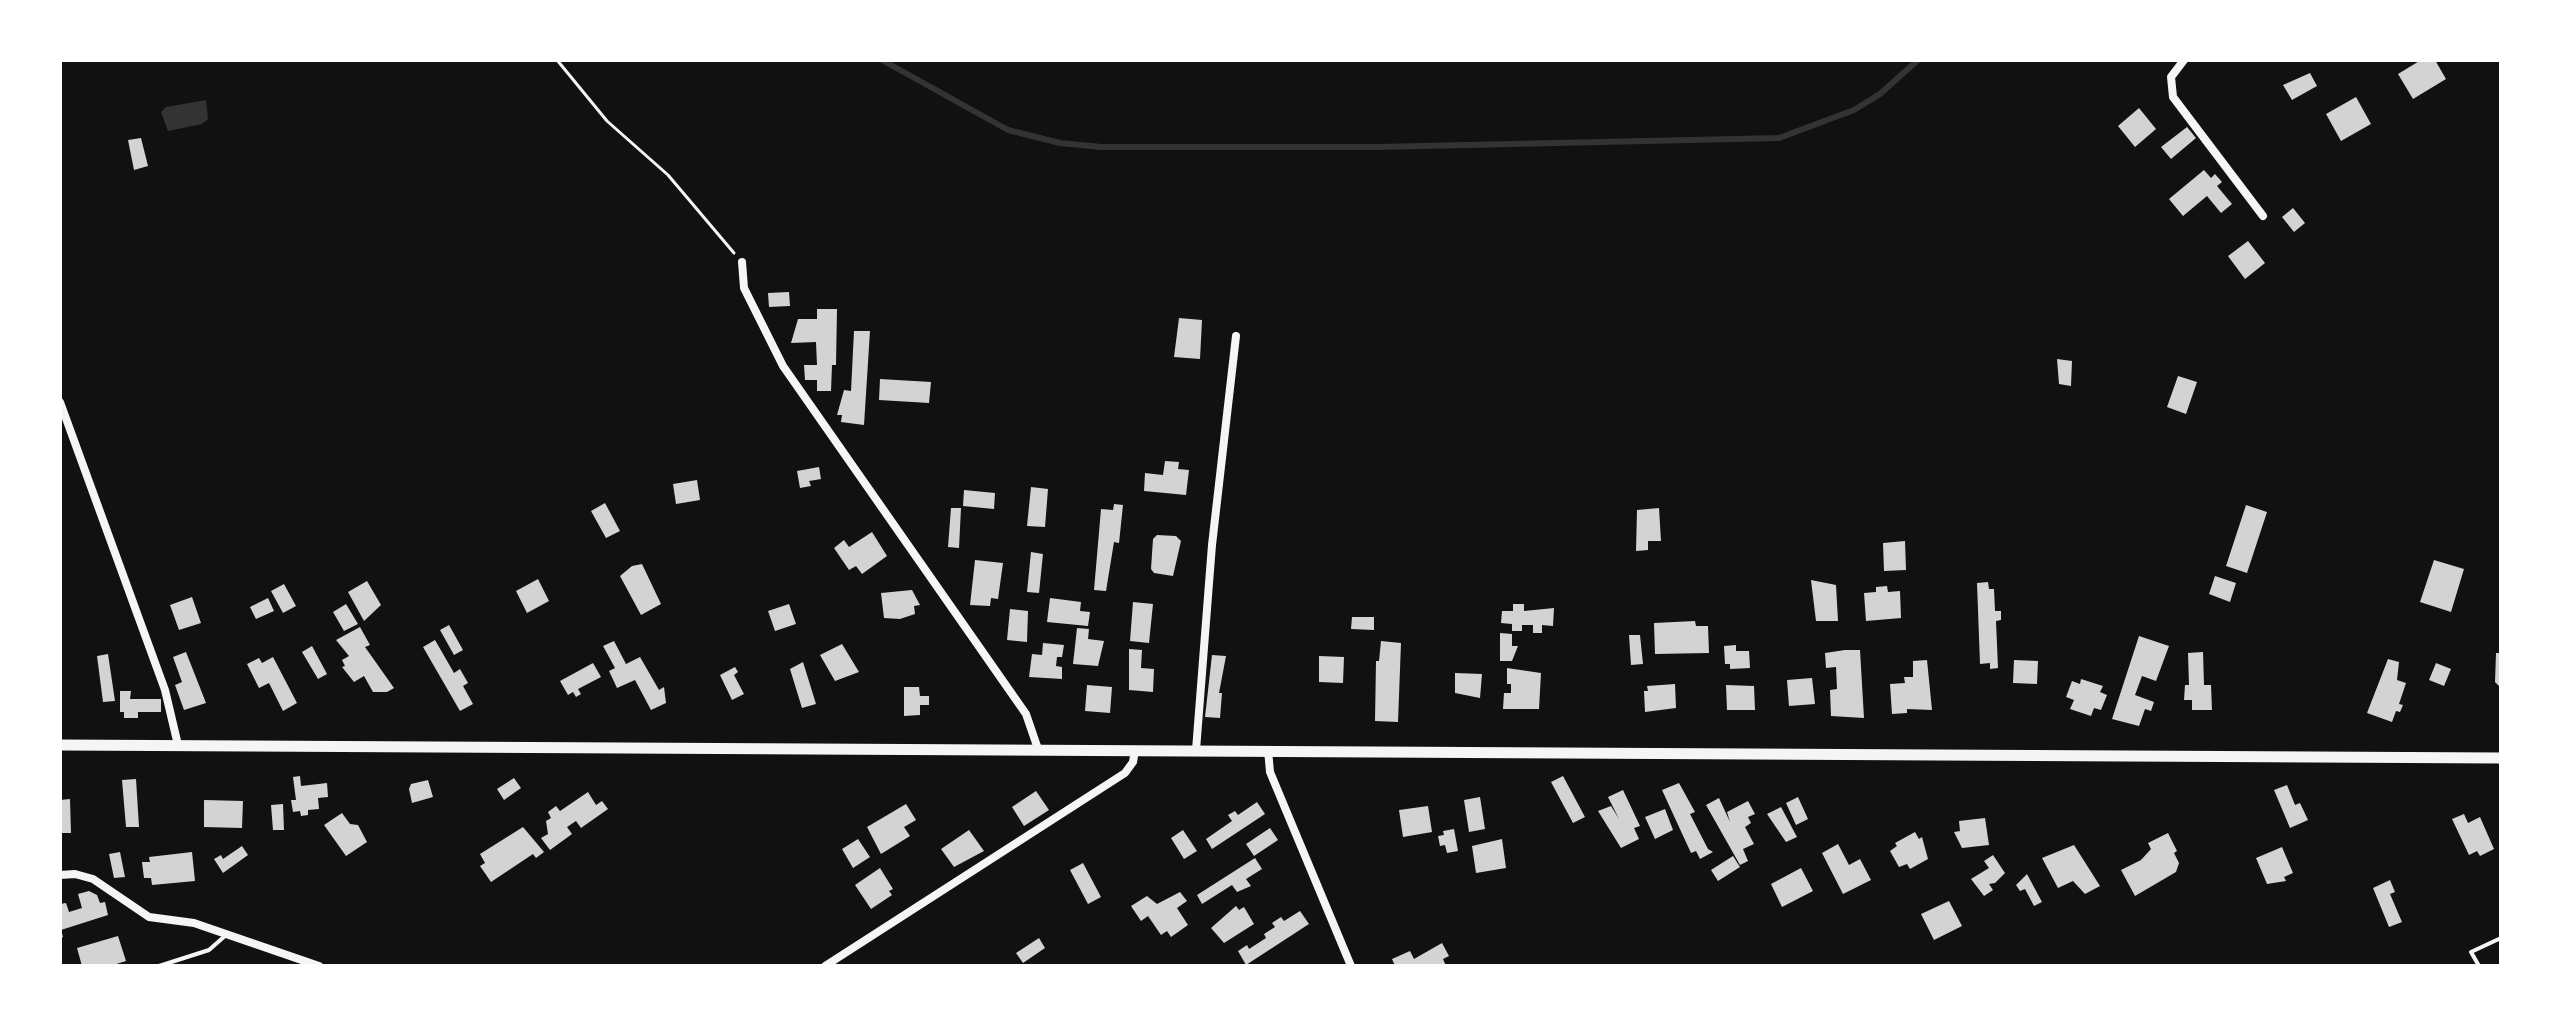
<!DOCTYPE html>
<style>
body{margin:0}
#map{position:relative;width:2561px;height:1026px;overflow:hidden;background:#111;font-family:"PT Serif",serif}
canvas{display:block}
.frame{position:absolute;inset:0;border:62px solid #fff;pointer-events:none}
</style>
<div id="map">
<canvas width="2561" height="1026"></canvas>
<div class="frame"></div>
</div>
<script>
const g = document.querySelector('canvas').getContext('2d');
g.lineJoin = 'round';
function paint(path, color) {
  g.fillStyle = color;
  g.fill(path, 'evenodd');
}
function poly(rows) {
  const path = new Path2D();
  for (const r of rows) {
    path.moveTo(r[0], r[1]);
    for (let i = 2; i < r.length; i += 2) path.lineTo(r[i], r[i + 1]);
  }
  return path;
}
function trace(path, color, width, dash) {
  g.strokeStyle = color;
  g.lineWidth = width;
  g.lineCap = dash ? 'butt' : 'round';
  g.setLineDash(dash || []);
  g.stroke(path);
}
paint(poly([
 [206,100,208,119,202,124,168,131,161,112,166,107]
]), '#333');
trace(poly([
 [882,60,1008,130,1060,143,1101,147,1378,147,1779,138,1854,110,1880,94,1918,60]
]), '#333', 6);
paint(poly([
 [2421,60,2435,60,2446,79,2413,99,2398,74],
 [2310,73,2317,86,2292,100,2283,85],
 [2356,97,2371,124,2341,141,2326,114],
 [2139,108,2156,129,2135,147,2118,126],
 [2187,127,2196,138,2171,159,2161,147],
 [141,138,148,166,134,170,128,140],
 [2204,170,2211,178,2215,174,2222,182,2217,186,2232,204,2221,213,2207,196,2183,216,2169,199],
 [2293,208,2305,223,2294,232,2282,217],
 [2248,241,2265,263,2245,279,2228,256],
 [789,292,790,306,769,307,768,293],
 [817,309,837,309,836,365,832,365,831,391,817,391,817,380,805,380,804,365,817,365,816,342,791,343,798,319,817,319],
 [1179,318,1202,320,1200,359,1174,357],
 [854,331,870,331,864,425,841,422,842,415,837,415,844,390,851,391],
 [2057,359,2072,361,2071,386,2059,384],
 [2178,376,2197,382,2186,414,2167,407],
 [880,379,931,382,929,403,879,400],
 [1165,461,1179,462,1178,469,1189,470,1186,495,1144,491,1145,473,1163,475],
 [819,467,821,479,809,481,811,486,800,488,797,471],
 [697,480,700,500,676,504,673,484],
 [1031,487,1048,489,1045,527,1027,526],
 [964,490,995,493,994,509,963,506],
 [605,503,620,531,606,538,591,511],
 [1114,504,1123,505,1119,543,1114,542,1106,591,1094,590,1101,509,1113,510],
 [2246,505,2267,512,2247,573,2226,566],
 [951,508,961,508,959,548,948,547],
 [1659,508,1661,541,1648,541,1648,550,1636,551,1637,510],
 [872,532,887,556,862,574,856,566,849,570,834,548,844,540,849,547],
 [1157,535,1176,536,1181,541,1173,576,1154,573,1151,569,1153,539],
 [1905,541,1906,570,1884,571,1883,543],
 [1031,552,1043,554,1039,593,1027,592],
 [975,560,1003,563,998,599,991,598,990,606,970,605],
 [2434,560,2464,569,2451,612,2420,602],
 [642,564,661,604,641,615,620,576,632,566],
 [2215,576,2236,583,2230,602,2209,594],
 [538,579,549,601,527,613,516,591],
 [1811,580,1836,585,1838,621,1816,621],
 [367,581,381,605,364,621,348,592],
 [1988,582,1989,589,1994,589,1995,611,2001,611,2001,620,1996,621,1998,668,1990,669,1990,663,1980,664,1977,583],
 [284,584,296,606,283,613,271,591],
 [1887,586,1888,592,1900,591,1901,618,1866,621,1864,593,1876,592,1876,587],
 [912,590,920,605,914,606,915,614,900,619,884,618,881,593],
 [192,597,201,623,179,630,170,605],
 [268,598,274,611,256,619,250,607],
 [1050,598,1081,602,1080,611,1090,612,1088,626,1047,622],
 [1133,602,1153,604,1149,643,1130,641],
 [346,604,358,624,344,631,333,612],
 [789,604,796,624,775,631,768,611],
 [1513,604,1524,604,1524,611,1554,608,1553,626,1542,625,1542,633,1533,633,1533,625,1522,625,1522,631,1512,631,1512,624,1501,623,1502,611,1513,611],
 [1010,609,1028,611,1027,642,1007,640],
 [1352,617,1374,617,1374,630,1351,629],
 [1695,621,1696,626,1708,626,1709,653,1655,654,1654,623],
 [449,625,463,650,454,655,440,630],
 [360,627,370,645,365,647,394,688,387,692,373,692,364,676,354,682,342,667,345,666,342,660,349,656,336,640],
 [1077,628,1089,629,1088,639,1104,641,1098,666,1073,664],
 [1500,633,1512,634,1512,646,1518,646,1512,661,1500,661],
 [1629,635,1640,635,1643,664,1631,665],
 [2139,636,2169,646,2156,681,2142,676,2135,695,2154,702,2151,711,2145,709,2139,726,2112,719],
 [435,640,454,673,460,669,468,683,463,686,473,704,460,711,423,647],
 [614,641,626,664,640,657,659,690,664,687,666,703,651,710,635,680,617,688,609,671,615,668,603,646],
 [1381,641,1401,643,1398,722,1375,721,1376,661,1379,661],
 [1043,643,1064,645,1062,657,1057,657,1056,666,1062,667,1062,679,1029,677,1032,654,1042,655],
 [842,644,859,672,835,681,820,655],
 [1736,645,1736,651,1749,651,1750,668,1730,669,1730,664,1725,664,1724,646],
 [312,646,327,674,318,679,302,652],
 [1129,649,1142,650,1141,668,1154,669,1153,692,1129,690],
 [1845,650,1860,650,1864,718,1831,716,1830,690,1837,689,1836,667,1826,668,1825,653],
 [186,652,206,703,184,710,175,685,182,682,173,657],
 [2203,652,2204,685,2211,685,2212,710,2192,710,2192,700,2184,700,2185,685,2189,685,2188,653],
 [2496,653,2501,653,2501,688,2495,682],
 [108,654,115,701,103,702,97,656],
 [1212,655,1226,656,1219,693,1222,693,1220,718,1205,717],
 [1319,656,1344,657,1343,683,1319,682],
 [273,657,297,703,283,711,269,683,259,688,247,664,259,658,262,663],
 [2388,659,2399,662,2397,680,2406,683,2399,704,2403,705,2400,712,2396,711,2392,722,2367,713],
 [1927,660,1932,710,1907,709,1907,713,1892,714,1890,684,1905,683,1904,677,1913,677,1913,661],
 [2014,660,2038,661,2037,684,2013,683],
 [803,662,816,704,802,708,790,669],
 [593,663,601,677,578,689,581,694,576,697,573,692,568,695,560,681],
 [2436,663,2451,669,2444,686,2429,680],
 [735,667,738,672,734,675,744,694,732,700,720,675],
 [1507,668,1541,673,1539,709,1503,709,1504,693,1511,693,1511,684,1507,684],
 [1455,673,1482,674,1480,698,1455,693],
 [1812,678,1815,704,1789,706,1787,680],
 [2081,679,2103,686,2100,692,2107,695,2101,710,2094,708,2091,716,2070,709,2074,700,2066,697,2072,681,2080,684],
 [1675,684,1676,708,1645,712,1644,691,1648,691,1647,686],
 [1087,685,1112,687,1110,713,1085,711],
 [1726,685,1754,686,1755,710,1727,710],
 [904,687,919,687,920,696,929,696,929,705,920,705,920,715,904,716],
 [120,691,131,691,130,699,161,699,161,712,138,712,138,718,124,718,124,712,120,712],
 [300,776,301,786,327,783,328,797,318,798,319,809,308,810,308,815,301,816,300,811,293,812,291,800,296,800,293,777],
 [1563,776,1585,817,1573,823,1551,782],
 [514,778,521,788,504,800,497,789],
 [136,779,139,827,126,827,122,780],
 [428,780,433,797,412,803,409,789,411,784],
 [1679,783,1695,812,1690,814,1708,849,1713,852,1700,859,1696,851,1691,853,1662,790],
 [2287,785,2295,805,2300,803,2308,820,2290,828,2274,790],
 [1623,790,1640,826,1634,828,1639,839,1621,848,1598,811,1611,806,1619,819,1608,797],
 [1036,791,1049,810,1024,826,1012,807],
 [588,792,596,805,602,801,608,809,581,828,576,821,567,827,572,834,550,850,541,838,548,834,546,821,551,818,548,812,556,806,560,811],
 [1480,797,1485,829,1469,832,1464,800],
 [1798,797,1808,819,1796,825,1786,803],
 [1719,798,1730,822,1727,812,1748,801,1755,814,1748,817,1751,823,1745,827,1754,844,1743,849,1748,861,1740,865,1706,805],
 [70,799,71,833,60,833,60,800],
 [204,800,243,801,242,828,204,827],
 [1257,802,1265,814,1212,849,1206,839,1232,821,1228,815,1235,811,1238,815],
 [283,804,284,830,273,830,271,805],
 [906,804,916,820,904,827,910,836,881,854,867,827],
 [1428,806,1432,832,1403,837,1399,810],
 [1781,807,1797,837,1786,842,1767,814],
 [1665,809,1673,830,1655,839,1645,817],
 [342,813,350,824,358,825,367,842,346,856,324,825],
 [2464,814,2468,823,2480,817,2494,849,2480,856,2477,851,2469,855,2452,819],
 [1985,818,1989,845,1962,848,1954,832,1960,831,1959,821],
 [523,827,544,852,536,858,533,854,491,882,480,866,485,863,480,854],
 [1270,828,1278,840,1254,856,1246,844],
 [1454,829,1458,851,1447,853,1445,845,1440,846,1438,836,1444,835,1443,831],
 [969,830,984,851,954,867,941,849],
 [1183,830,1197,851,1184,859,1171,838],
 [1915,832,1919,839,1922,837,1928,859,1910,869,1907,864,1899,867,1890,851,1897,846,1895,843],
 [2168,833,2177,851,2174,853,2179,863,2176,872,2135,896,2121,870,2141,860,2151,849,2148,843],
 [858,839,870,857,853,868,842,849],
 [1502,839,1506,868,1476,873,1472,846],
 [1838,844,1849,865,1860,859,1871,880,1843,894,1822,853],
 [2074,845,2100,886,2085,894,2073,881,2058,888,2042,858],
 [242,846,248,855,223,873,214,859,221,855,223,859],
 [2282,847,2293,873,2284,877,2286,881,2267,884,2256,858],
 [120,852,125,877,114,878,109,854],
 [192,852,195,881,152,885,151,878,144,878,142,862,150,862,149,857],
 [1993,855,2005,873,1995,883,1989,884,1993,890,1984,896,1971,879,1989,868,1984,861],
 [1733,856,1740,867,1718,881,1711,870],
 [1255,858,1262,869,1246,879,1251,886,1237,892,1232,885,1202,904,1197,895],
 [1083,863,1101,897,1088,904,1070,870],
 [880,868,893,889,889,891,892,895,871,909,855,885],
 [1801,868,1813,891,1782,907,1771,884],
 [2027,874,2042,902,2034,906,2025,889,2020,891,2016,885],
 [2390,880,2395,892,2390,894,2402,922,2389,927,2373,888],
 [89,891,97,895,100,903,105,902,108,915,61,930,63,937,60,938,60,904,66,903,69,912,82,908,78,894],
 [1180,892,1187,901,1177,908,1188,925,1171,937,1167,931,1161,935,1148,916,1141,921,1131,906,1147,896,1157,904],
 [1949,901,1962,926,1934,940,1921,914],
 [1236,906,1239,910,1244,907,1254,924,1224,943,1211,928],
 [1300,911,1309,924,1246,965,1238,951,1247,945,1249,949,1266,938,1264,934,1275,927,1272,923,1281,917,1284,921],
 [118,936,126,961,110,966,82,966,77,948],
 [1039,938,1045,948,1023,963,1016,953],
 [1442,943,1449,956,1443,959,1446,966,1395,966,1392,959,1410,951,1414,959]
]), '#d3d3d3');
trace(poly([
 [557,60,607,121,668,175,734,253]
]), '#f5f5f5', 3);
trace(poly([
 [159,966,209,950,226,935],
 [2479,966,2471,952,2501,938]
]), '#f5f5f5', 4);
trace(poly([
 [2184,60,2171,77,2173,97,2263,216],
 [742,262,744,288,783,366,1026,714,1038,749],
 [60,402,165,690,178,745],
 [1196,750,1212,545,1236,336],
 [1268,750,1270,772,1351,966],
 [60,875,75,874,93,879,149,917,194,923,319,966],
 [825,966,1125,773,1133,762,1135,750]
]), '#f5f5f5', 8);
trace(poly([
 [60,745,2501,758]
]), '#f5f5f5', 11);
</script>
